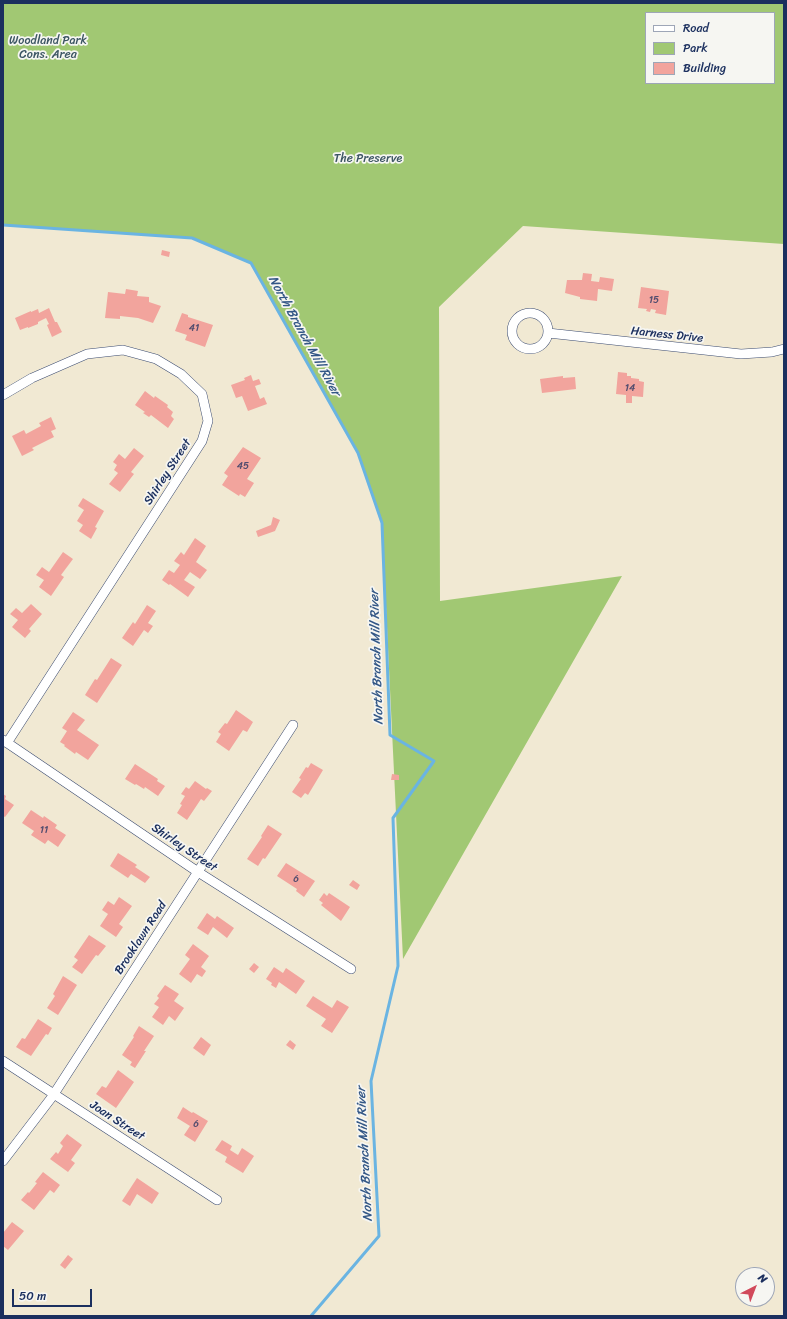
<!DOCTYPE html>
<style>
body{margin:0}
#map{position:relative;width:787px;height:1319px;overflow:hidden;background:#f1e9d3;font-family:Sriracha,sans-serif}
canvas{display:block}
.frame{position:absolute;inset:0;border:4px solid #1b2f5e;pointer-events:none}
.legend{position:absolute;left:645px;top:12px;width:130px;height:72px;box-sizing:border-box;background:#f6f6f2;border:1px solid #9ea6b7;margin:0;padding:5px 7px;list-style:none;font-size:12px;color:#1b2f5e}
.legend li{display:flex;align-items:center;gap:8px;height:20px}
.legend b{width:20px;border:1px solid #9ea6b7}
.north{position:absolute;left:735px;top:1267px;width:40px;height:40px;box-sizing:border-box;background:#f6f6f2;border:1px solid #9ea6b7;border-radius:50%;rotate:42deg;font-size:11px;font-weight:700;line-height:16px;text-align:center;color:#1b2f5e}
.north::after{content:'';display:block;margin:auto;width:14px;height:18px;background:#d1495b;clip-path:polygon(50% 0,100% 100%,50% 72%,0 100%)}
.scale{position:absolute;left:12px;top:1289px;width:80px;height:18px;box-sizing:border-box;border:2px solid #1b2f5e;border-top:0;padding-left:5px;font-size:12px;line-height:14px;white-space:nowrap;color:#1b2f5e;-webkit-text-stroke:3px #f6f6f2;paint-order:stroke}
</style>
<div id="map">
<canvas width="787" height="1319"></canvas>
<div class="frame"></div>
<ul class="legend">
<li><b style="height:5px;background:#fff"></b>Road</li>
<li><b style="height:11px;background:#a1c873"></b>Park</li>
<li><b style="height:11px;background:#f2a49d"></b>Building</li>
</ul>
<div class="north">N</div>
<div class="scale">50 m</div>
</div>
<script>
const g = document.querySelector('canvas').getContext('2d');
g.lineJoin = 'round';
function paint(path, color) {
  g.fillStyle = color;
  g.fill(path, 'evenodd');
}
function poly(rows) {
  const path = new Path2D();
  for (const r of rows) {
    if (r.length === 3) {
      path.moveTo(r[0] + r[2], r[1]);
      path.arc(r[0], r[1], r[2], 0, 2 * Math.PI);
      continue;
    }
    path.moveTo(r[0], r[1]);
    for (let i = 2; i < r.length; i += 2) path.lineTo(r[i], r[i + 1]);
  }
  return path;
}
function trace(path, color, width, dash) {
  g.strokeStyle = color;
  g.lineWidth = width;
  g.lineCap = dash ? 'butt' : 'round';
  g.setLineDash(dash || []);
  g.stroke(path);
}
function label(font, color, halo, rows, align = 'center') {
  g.font = font + ' Sriracha,sans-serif';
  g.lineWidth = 3.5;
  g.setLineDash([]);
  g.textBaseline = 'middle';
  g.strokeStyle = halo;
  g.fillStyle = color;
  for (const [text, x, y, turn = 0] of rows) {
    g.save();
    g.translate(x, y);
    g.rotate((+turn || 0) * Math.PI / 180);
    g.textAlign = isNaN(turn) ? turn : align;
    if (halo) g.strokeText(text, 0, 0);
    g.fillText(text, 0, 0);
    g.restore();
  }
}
paint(poly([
 [3,3,784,3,784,244,523,226,439,307,440,601,622,576,403,959,382,523,358,453,251,263,192,238,3,225],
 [646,13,774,13,774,83,646,83]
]), '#a1c873');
trace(poly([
 [3,225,192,238,251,263,358,453,382,523,390,735,434,761,393,818,398,966,371,1081,379,1236,311,1316]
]), '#6ab4e2', 3);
paint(poly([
 [162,250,170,252,169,257,161,255],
 [583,273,592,274,591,281,599,282,600,277,614,279,612,291,598,289,597,301,580,299,580,297,565,293,567,280,582,280],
 [641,287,669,291,666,315,655,313,656,310,651,309,650,312,646,311,647,309,638,308],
 [126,289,138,291,137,296,149,297,149,302,161,306,153,323,138,318,120,316,120,319,105,318,108,292,125,294],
 [49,308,55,322,57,322,62,332,52,337,47,325,49,324,46,318,38,322,38,324,28,328,28,327,20,330,15,318,31,311,31,312,38,309,39,313],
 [182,313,188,315,188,317,213,325,205,347,185,340,187,335,175,331],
 [618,372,627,373,627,376,631,376,631,378,639,379,639,381,644,382,643,397,632,396,632,403,626,403,626,395,616,394],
 [251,375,253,381,259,379,261,384,255,386,260,399,264,397,267,404,248,411,242,396,236,398,231,385,245,380,244,378],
 [563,376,563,378,575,377,576,389,542,393,540,379],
 [145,391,154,398,155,396,168,405,167,407,173,412,171,416,174,419,168,428,151,415,149,417,143,413,145,412,135,405],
 [51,417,56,429,51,431,54,437,32,448,34,450,22,456,12,436,24,430,26,434,41,426,39,423],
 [243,447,261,458,247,479,254,483,245,497,240,494,239,496,222,485,228,476,224,473],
 [134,448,144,456,131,472,134,474,120,492,109,484,118,473,114,470,117,465,113,462,119,454,125,459],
 [83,498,104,511,95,527,97,528,91,539,79,531,83,525,77,521,84,510,78,506],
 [273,517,280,520,275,531,258,537,256,531,271,525],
 [195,538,206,546,196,562,207,570,200,579,190,572,184,580,195,587,188,597,170,584,169,585,162,580,169,570,174,573,180,565,174,561,181,552,184,555],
 [63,552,73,559,61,575,64,577,51,596,39,587,44,580,36,575,42,567,49,572],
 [31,604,42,614,29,629,31,631,25,638,12,627,18,620,10,614,16,608,22,613],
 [147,605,156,611,148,623,153,626,148,633,144,630,133,646,122,638,133,622,135,624],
 [111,658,122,665,97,703,85,695,95,679,97,680],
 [236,710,253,722,247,732,243,730,229,751,216,742,221,734,218,732,225,723,227,724],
 [73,712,85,720,77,730,99,745,88,760,76,752,75,754,64,746,65,745,60,742,67,731,62,728],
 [311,763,323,770,308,795,305,793,301,798,292,792,301,779,299,778,306,767,308,768],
 [135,764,158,779,157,781,165,786,158,796,145,787,144,789,136,784,135,785,125,779],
 [392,774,399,775,399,780,391,780],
 [195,781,206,789,207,788,212,791,204,801,201,799,187,820,177,813,182,805,180,804,185,796,181,794,186,787,189,789],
 [3,794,6,796,5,799,14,805,5,817,3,816],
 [31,810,43,818,44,816,57,825,55,828,66,835,58,847,48,840,45,844,31,835,34,831,22,823],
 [268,825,282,834,265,859,263,858,258,866,247,859,262,837,261,836],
 [118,853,137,865,135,867,150,877,145,883,131,874,128,878,110,866],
 [286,863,315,881,304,897,296,891,297,889,277,876],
 [353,880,360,885,357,890,349,885],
 [324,893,327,896,329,893,350,907,341,921,321,905,323,903,319,900],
 [119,897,132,906,119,924,123,927,116,937,100,926,108,914,102,910,108,901,114,905],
 [207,913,215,919,217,916,234,928,227,938,213,927,208,935,197,928],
 [89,935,106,946,98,956,96,955,82,974,72,967,78,960,74,957],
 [193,944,209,956,201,967,206,971,202,977,197,974,191,983,179,974,190,959,185,955],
 [254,963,259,967,254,973,249,969],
 [274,967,283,973,286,968,305,981,296,994,279,982,276,988,271,985,272,983,266,979],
 [63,976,77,985,58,1015,47,1008,55,996,53,994],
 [165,985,179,994,174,1001,184,1008,175,1021,169,1016,163,1025,152,1017,159,1007,154,1004,159,998,157,996],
 [313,996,332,1008,337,1000,349,1007,332,1033,321,1026,326,1019,306,1006],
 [38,1019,52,1028,48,1035,46,1034,31,1056,16,1047,22,1038,25,1039],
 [139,1026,154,1036,144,1051,146,1051,135,1068,130,1065,132,1062,122,1055,134,1037,133,1036],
 [201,1037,211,1045,204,1056,193,1048],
 [290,1040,296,1045,293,1050,286,1045],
 [118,1070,134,1082,116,1108,96,1094,102,1086,106,1088],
 [183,1107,192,1113,193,1112,208,1121,195,1142,184,1135,190,1126,177,1118],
 [67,1134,82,1145,71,1160,75,1163,68,1172,50,1159,56,1152,58,1154,63,1146,60,1143],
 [222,1140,232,1146,230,1150,238,1155,242,1148,254,1156,243,1173,225,1162,227,1157,215,1150],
 [43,1172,60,1185,54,1193,50,1190,34,1210,21,1200,28,1192,29,1193,37,1183,35,1182],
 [137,1178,159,1193,152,1204,137,1194,130,1206,122,1201],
 [12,1222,24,1231,8,1250,3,1246,3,1233],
 [68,1255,73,1259,65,1269,60,1265]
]), '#f2a49d');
const street = poly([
 [530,331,18],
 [548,333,741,354,772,352,784,349],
 [3,395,32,378,87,354,123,350,156,359,181,374,202,394,208,421,202,441,7,743],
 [3,740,198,872,351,969],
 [3,1061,217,1200],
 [3,1161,52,1097,293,725]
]);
trace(street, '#3b4b70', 10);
trace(street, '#fff', 9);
label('10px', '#514c6e', null, [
 ["15",654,300],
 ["41",194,328],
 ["14",630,388],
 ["45",243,466],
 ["11",44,830],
 ["6",296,879],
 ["6",196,1124]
]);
label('12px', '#3c5563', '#f6f6f2', [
 ["Woodland Park",48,41],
 ["Cons. Area",48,55],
 ["The Preserve",368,159]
]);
label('12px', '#1b2f5e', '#f6f6f2', [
 ["Harness Drive",667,335,6],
 ["Shirley Street",168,472,-57],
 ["Shirley Street",184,848,34],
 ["Brooklawn Road",141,938,-57],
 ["Joan Street",117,1121,33]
]);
label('italic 13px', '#335786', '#f6f6f2', [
 ["North Branch Mill River",304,336,61],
 ["North Branch Mill River",377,657,-92],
 ["North Branch Mill River",365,1154,-93]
]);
</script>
